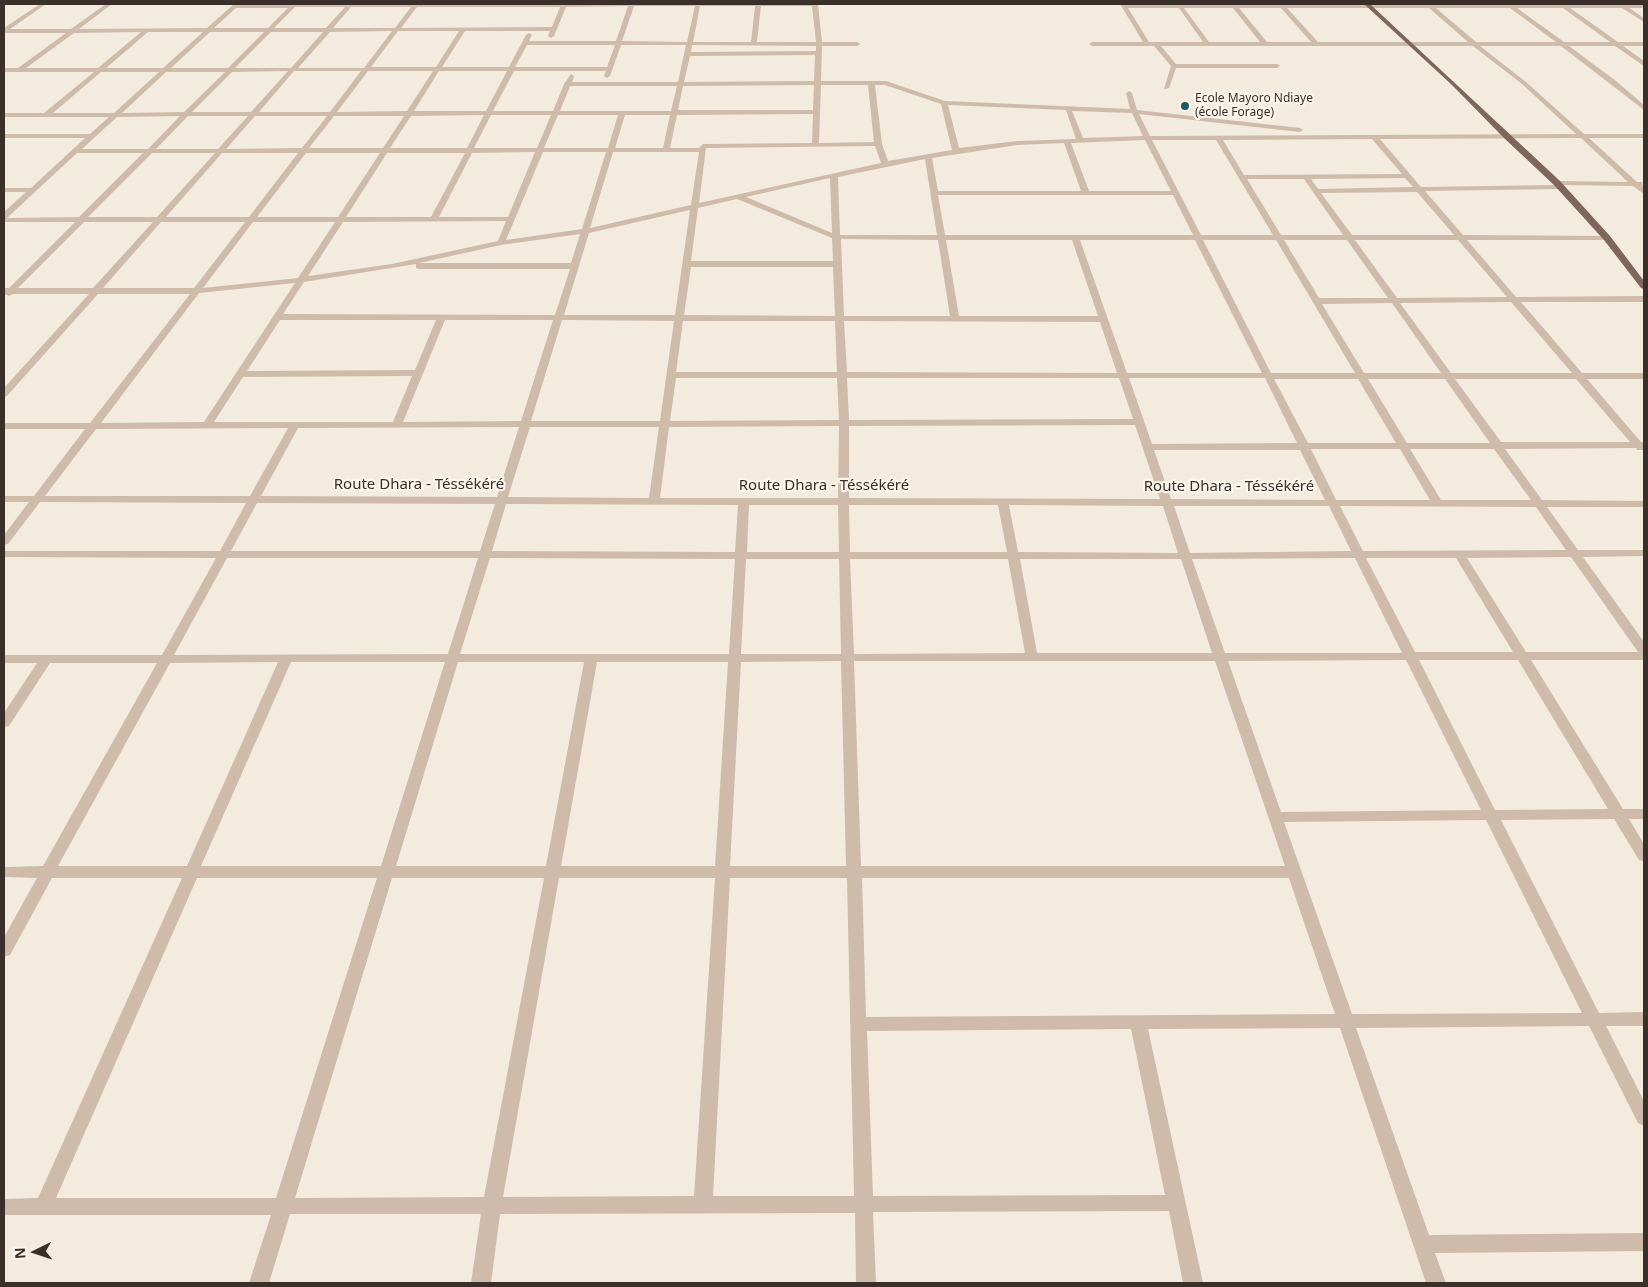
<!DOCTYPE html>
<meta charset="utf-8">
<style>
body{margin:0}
#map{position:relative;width:1648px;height:1287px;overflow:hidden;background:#f4ebdf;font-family:"Noto Sans",sans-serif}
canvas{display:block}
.frame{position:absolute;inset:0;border:5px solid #3b2f2a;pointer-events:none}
.north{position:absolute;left:10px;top:1227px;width:50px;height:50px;-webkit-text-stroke:4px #fbf5ec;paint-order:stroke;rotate:266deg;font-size:14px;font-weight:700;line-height:20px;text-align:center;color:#3b2f2a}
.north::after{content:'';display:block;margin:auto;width:18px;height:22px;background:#3b2f2a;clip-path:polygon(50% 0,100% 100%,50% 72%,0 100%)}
</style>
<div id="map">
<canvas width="1648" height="1287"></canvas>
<div class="frame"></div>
<div class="north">N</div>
</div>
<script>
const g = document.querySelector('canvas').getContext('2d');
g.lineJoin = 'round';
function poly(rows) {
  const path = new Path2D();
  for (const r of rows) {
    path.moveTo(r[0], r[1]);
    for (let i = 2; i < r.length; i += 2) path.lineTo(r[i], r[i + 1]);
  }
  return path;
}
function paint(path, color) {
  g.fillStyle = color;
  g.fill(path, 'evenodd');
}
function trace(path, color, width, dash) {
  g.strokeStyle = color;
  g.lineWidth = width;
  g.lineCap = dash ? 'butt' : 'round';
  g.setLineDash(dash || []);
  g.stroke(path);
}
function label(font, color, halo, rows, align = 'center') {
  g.font = font + ' "Noto Sans",sans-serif';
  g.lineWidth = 4.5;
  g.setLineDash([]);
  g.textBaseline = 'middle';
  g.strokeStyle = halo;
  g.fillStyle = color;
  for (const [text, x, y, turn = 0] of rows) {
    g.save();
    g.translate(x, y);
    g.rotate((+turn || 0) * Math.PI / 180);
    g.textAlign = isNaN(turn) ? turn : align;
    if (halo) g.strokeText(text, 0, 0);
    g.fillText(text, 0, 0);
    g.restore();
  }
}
paint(poly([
 [40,4,46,4,10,29,71,29,106,4,112,4,79,29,207,28,234,4,818,4,822,42,857,42,860,44,857,46,822,46,821,81,886,81,945,101,1130,109,1126,93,1129,91,1132,93,1137,110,1300,128,1303,130,1300,132,1139,114,1150,136,1576,134,1522,84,1473,46,1161,46,1176,64,1277,64,1280,66,1277,68,1176,68,1169,88,1164,89,1171,66,1154,46,1092,46,1089,44,1092,42,1143,42,1120,4,1644,4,1644,8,1629,8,1644,18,1644,22,1622,8,1570,8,1618,42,1644,42,1644,46,1623,46,1644,61,1644,66,1615,46,1569,46,1616,81,1644,105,1644,110,1561,46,1480,46,1526,82,1584,134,1644,134,1644,138,1589,138,1637,182,1642,182,1644,194,1633,186,1562,185,1564,187,1560,189,1425,191,1463,235,1607,236,1611,238,1607,240,1467,240,1516,297,1644,296,1644,302,1521,302,1582,373,1644,373,1644,379,1587,379,1641,442,1644,442,1644,450,1637,450,1636,448,1505,449,1542,500,1644,501,1644,507,1547,507,1578,550,1644,550,1644,556,1583,557,1644,642,1644,660,1531,660,1623,809,1644,809,1644,819,1629,819,1644,844,1644,861,1639,860,1614,819,1501,820,1599,1013,1644,1012,1644,1026,1606,1026,1644,1101,1644,1126,1638,1123,1589,1026,1356,1028,1429,1235,1644,1233,1644,1251,1435,1253,1446,1283,1426,1283,1340,1028,1148,1029,1203,1283,1183,1283,1169,1211,873,1212,876,1283,856,1283,855,1213,500,1214,491,1283,471,1283,481,1214,290,1214,269,1283,249,1283,271,1215,4,1215,4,1199,38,1198,182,878,52,878,10,955,4,957,4,937,37,878,4,877,4,867,43,866,157,663,50,663,9,726,4,727,4,713,37,663,4,663,4,655,162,655,216,558,4,557,4,551,220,551,246,503,40,502,8,544,4,545,4,535,29,502,4,502,4,496,34,496,85,429,4,429,4,423,90,423,190,294,98,294,7,396,4,397,4,388,89,294,13,294,9,296,4,294,4,288,9,288,75,222,4,222,4,212,26,192,4,192,4,188,31,188,85,138,4,138,4,134,90,134,109,117,4,117,4,113,44,113,94,72,4,72,4,68,18,68,66,33,4,33,4,28,40,4],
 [628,6,616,41,529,41,532,35,529,33,526,35,509,67,442,67,465,31,550,31,548,36,551,38,554,36,566,7,628,6],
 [634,6,695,6,687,42,622,41,634,6],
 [700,6,755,6,751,42,693,42,700,6],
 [761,6,812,6,816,42,757,42,761,6],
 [295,7,345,7,326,28,274,28,295,7],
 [351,7,411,7,395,28,333,28,351,7],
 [417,7,560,7,552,27,401,28,417,7],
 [236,8,288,8,268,28,214,28,236,8],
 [1128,8,1179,8,1203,42,1149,42,1128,8],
 [1184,8,1233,8,1260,42,1209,42,1184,8],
 [1239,8,1281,8,1311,42,1267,42,1239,8],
 [1287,8,1429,8,1468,42,1318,42,1287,8],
 [1436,8,1510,8,1556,42,1476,42,1436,8],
 [1517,8,1563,8,1610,42,1564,42,1517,8],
 [392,31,364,68,298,68,330,32,392,31],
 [398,31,459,31,436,67,371,67,398,31],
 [141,32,98,68,26,68,74,33,141,32],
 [148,32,203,32,163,68,106,68,148,32],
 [210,32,264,32,228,68,171,68,210,32],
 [271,32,323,32,291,68,235,68,271,32],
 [527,45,615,45,607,67,515,67,527,45],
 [621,45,686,45,678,82,572,82,574,76,571,74,564,84,553,111,493,111,514,71,606,71,604,76,607,78,610,76,621,45],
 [692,45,816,46,816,51,691,52,692,45],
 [815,55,814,81,684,82,690,56,815,55],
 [288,71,251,112,192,112,232,72,288,71],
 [294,71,361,71,330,112,259,112,294,71],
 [368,71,433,71,407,111,337,112,368,71],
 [439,71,507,71,486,111,414,111,439,71],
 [101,72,159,72,114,113,53,113,101,72],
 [166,72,225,72,184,112,122,113,166,72],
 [814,85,813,110,678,110,683,86,814,85],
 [821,85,868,85,874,142,819,143,821,85],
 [875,85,885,85,941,104,952,150,888,161,882,144,875,85],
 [570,86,677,86,671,111,560,111,570,86],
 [948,105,1066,110,1076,139,1017,141,959,148,948,105],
 [1072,111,1132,113,1143,136,1083,138,1072,111],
 [813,114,812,143,703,144,699,148,670,148,677,115,813,114],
 [484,115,467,148,390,148,411,116,484,115],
 [491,115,551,115,537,148,474,148,491,115],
 [558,115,618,115,608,148,544,148,558,115],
 [625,115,670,115,663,148,615,148,625,115],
 [180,116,148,149,82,149,117,117,180,116],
 [188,116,248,116,218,149,156,149,188,116],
 [255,116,327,116,302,148,226,149,255,116],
 [334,116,404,116,383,148,309,148,334,116],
 [1581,138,1628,182,1557,181,1553,183,1555,185,1421,187,1380,139,1581,138],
 [1372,139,1402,174,1244,175,1223,140,1372,139],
 [1145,140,1171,191,1089,191,1071,143,1145,140],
 [1152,140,1216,140,1273,235,1201,235,1152,140],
 [1064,143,1081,191,938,191,932,158,1017,145,1064,143],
 [875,146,881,163,699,203,706,148,875,146],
 [535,152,508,217,439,217,472,153,535,152],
 [543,152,606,152,582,229,506,240,543,152],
 [613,152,699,152,691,205,590,228,613,152],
 [77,153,143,153,79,217,7,218,77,153],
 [152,153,215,153,157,217,88,217,152,153],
 [222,153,298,153,249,217,166,217,222,153],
 [306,153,380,153,338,217,257,217,306,153],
 [387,153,465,153,431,217,346,217,387,153],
 [925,159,937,235,840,235,838,177,925,159],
 [830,178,832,233,746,197,830,178],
 [1405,178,1413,187,1318,189,1311,179,1405,178],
 [1247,179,1304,179,1343,235,1281,235,1247,179],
 [1417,192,1454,235,1352,235,1321,193,1417,192],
 [938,195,1173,195,1193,235,945,235,938,195],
 [737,199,832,238,833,261,691,261,698,208,737,199],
 [690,210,675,315,564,315,589,233,690,210],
 [506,221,498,241,392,264,308,276,343,222,506,221],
 [84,222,153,222,93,288,18,288,84,222],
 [161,222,245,222,194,288,103,288,161,222],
 [253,222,335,222,298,278,203,288,253,222],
 [580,234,571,263,419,263,501,245,580,234],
 [841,239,938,240,950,316,844,316,841,239],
 [946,240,1072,240,1098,316,959,316,946,240],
 [1080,240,1195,240,1262,373,1127,373,1080,240],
 [1203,240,1276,240,1355,373,1271,373,1203,240],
 [1284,240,1347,240,1388,298,1319,298,1284,240],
 [1355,240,1458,240,1507,297,1397,298,1355,240],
 [416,264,416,268,419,269,570,269,555,315,283,314,304,282,416,264],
 [691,267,833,267,835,316,684,315,691,267],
 [295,283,204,422,101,423,199,293,295,283],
 [1511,302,1572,373,1451,373,1400,303,1511,302],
 [1392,303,1441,373,1364,373,1322,304,1392,303],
 [280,320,436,320,415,370,247,371,280,320],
 [445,320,553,320,521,421,403,422,445,320],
 [562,320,674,321,660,421,531,421,562,320],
 [683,321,835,321,837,372,676,372,683,321],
 [844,321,1100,322,1117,373,847,372,844,321],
 [412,376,393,422,214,422,243,377,412,376],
 [676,378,837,378,839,420,670,421,676,378],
 [847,378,1119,378,1133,419,849,420,847,378],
 [1129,378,1265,378,1297,443,1152,444,1129,378],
 [1274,379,1358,379,1396,443,1308,443,1274,379],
 [1368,379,1445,379,1490,443,1407,443,1368,379],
 [1455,379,1576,379,1630,442,1501,442,1455,379],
 [1135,425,1160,499,849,498,849,426,1135,425],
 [839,426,838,498,660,498,669,427,839,426],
 [519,427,497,497,261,496,298,428,519,427],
 [530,427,659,427,649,498,508,497,530,427],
 [288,428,250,496,45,496,96,429,288,428],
 [1311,449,1400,449,1430,500,1336,500,1311,449],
 [1410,449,1494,449,1531,500,1441,500,1410,449],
 [1154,450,1300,450,1325,500,1171,499,1154,450],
 [257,503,495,504,480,551,231,551,257,503],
 [506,504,738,505,735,552,492,551,506,504],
 [749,505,838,505,839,552,747,552,749,505],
 [849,505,998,505,1007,552,850,552,849,505],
 [1009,505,1163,506,1178,553,1018,552,1009,505],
 [1174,506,1329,506,1351,551,1190,553,1174,506],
 [1340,506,1536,507,1566,550,1363,551,1340,506],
 [1571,557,1638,652,1526,652,1467,558,1571,557],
 [227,558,478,558,448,654,174,655,227,558],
 [490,558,735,559,729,654,460,654,490,558],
 [1355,558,1402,653,1225,653,1192,559,1355,558],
 [1366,558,1456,558,1513,652,1415,652,1366,558],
 [746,559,839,559,841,654,741,654,746,559],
 [850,559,1008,559,1025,653,854,654,850,559],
 [1020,559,1181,559,1212,653,1037,653,1020,559],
 [1406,660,1481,810,1281,812,1228,661,1406,660],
 [1419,660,1518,660,1608,809,1495,810,1419,660],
 [841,661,846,866,730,866,741,662,841,661],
 [854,661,1215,661,1285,866,861,866,854,661],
 [278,662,187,866,58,866,170,663,278,662],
 [291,662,445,662,381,866,201,866,291,662],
 [458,662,584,662,546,866,396,866,458,662],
 [597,662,728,662,715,866,561,866,597,662],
 [1486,820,1582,1013,1352,1014,1284,822,1486,820],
 [197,878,377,878,276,1198,56,1198,197,878],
 [392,878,544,878,484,1197,295,1198,392,878],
 [559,878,715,878,694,1196,503,1197,559,878],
 [730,878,847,878,854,1196,713,1196,730,878],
 [862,878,1289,878,1335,1014,866,1017,862,878],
 [1131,1029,1165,1195,873,1196,867,1031,1131,1029]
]), '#cebbaa');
paint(poly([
 [1364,4,1370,4,1560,181,1610,236,1644,281,1644,289,1641,288,1604,240,1554,185,1504,138,1452,85,1364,4]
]), '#7e675a');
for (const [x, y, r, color] of [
 [1185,106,5,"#1c5a5f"]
]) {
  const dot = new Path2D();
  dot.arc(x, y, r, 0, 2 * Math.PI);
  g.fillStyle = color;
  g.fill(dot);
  trace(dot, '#fbf5ec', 2);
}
label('12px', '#3b2f2a', '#fbf5ec', [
 ["Ecole Mayoro Ndiaye",1195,99],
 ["(école Forage)",1195,113]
], 'left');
label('15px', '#3b2f2a', '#fbf5ec', [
 ["Route Dhara - Téssékéré",419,485],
 ["Route Dhara - Téssékéré",824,486],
 ["Route Dhara - Téssékéré",1229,487]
]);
</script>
